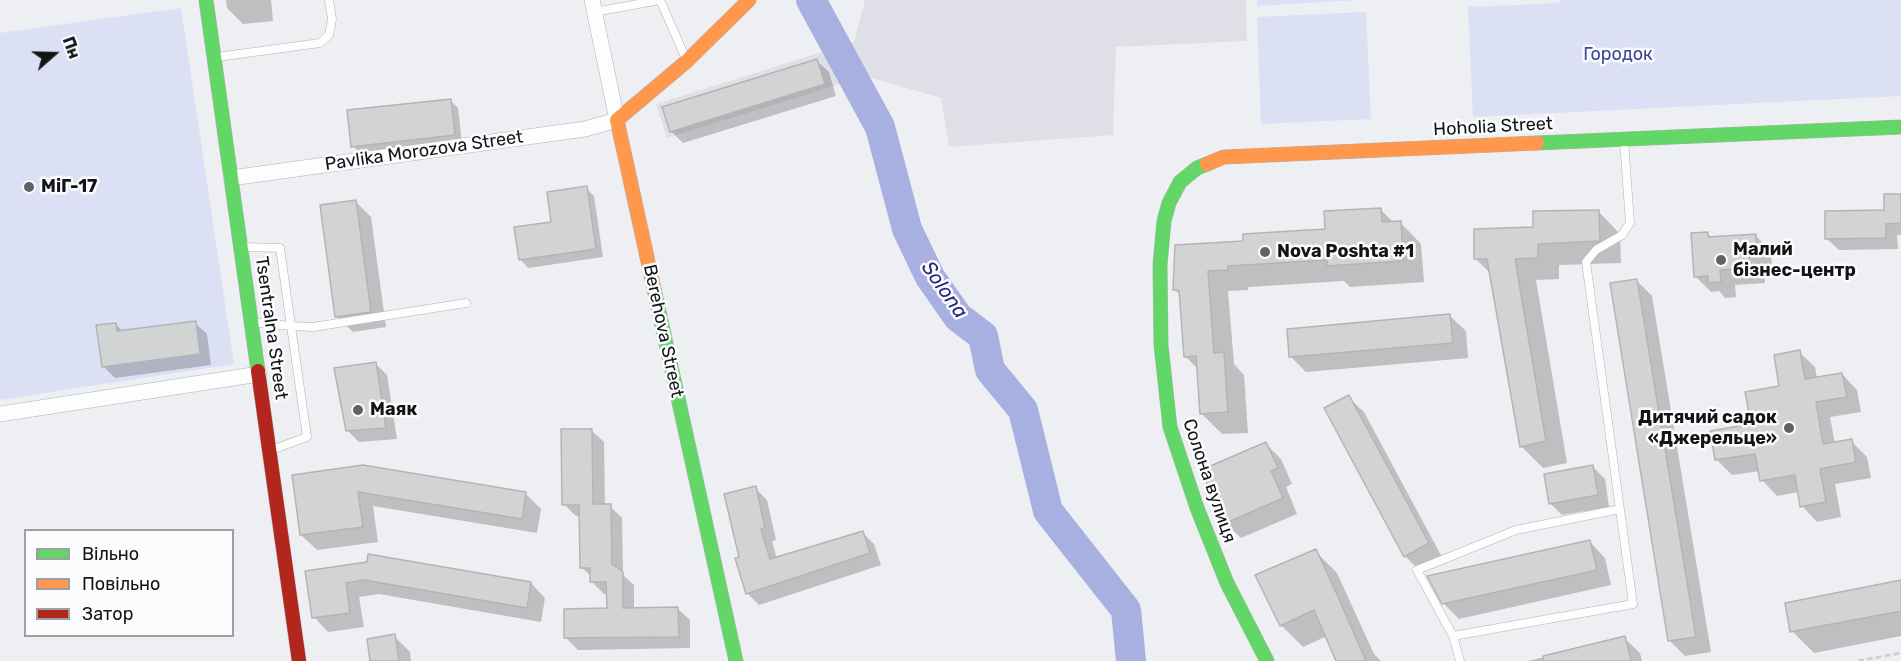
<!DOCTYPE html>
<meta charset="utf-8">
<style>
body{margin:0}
#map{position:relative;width:1901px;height:661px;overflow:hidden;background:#eeeff2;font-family:Rubik,sans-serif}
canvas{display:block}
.legend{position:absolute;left:24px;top:529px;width:210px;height:108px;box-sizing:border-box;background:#fbfcfe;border:2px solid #9f9fa1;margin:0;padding:8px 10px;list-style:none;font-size:18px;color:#141416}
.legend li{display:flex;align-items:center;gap:12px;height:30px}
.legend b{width:30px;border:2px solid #9f9fa1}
.north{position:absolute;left:24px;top:24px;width:60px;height:60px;-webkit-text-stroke:4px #fbfcfe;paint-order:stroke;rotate:70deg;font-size:16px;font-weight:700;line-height:24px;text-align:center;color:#141416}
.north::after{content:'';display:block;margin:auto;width:21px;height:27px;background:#141416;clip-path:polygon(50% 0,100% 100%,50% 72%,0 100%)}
</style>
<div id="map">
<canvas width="1901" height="661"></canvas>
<ul class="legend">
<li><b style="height:8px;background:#63d668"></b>Вільно</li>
<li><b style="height:8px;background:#ff974d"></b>Повільно</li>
<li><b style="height:8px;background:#b3261e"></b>Затор</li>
</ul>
<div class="north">Пн</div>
</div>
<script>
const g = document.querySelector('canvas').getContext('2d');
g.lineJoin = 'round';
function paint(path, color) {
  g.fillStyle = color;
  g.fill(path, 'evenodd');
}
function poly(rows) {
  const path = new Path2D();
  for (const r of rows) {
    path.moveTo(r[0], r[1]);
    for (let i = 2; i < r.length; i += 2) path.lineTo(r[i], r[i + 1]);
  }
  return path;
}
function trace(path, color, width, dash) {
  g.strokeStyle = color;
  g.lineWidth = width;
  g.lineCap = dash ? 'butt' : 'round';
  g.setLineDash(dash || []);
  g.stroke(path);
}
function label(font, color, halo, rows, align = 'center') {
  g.font = font + ' Rubik,sans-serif';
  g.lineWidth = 5;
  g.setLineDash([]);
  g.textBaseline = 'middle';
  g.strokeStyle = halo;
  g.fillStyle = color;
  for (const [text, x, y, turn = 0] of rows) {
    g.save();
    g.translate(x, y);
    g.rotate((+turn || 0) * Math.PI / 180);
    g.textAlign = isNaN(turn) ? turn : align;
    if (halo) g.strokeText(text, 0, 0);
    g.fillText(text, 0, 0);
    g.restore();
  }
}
paint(poly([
 [865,0,1246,0,1247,41,1116,47,1113,135,949,147,941,98,866,76,667,138,656,104,854,42]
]), '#dfe0e7');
paint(poly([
 [1257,0,1360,0,1257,6],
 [1560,0,1901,0,1901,96,1473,117,1468,7,1559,3],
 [181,8,234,364,0,400,0,33],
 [1366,12,1371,119,1261,124,1257,17]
]), '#dbe0f4');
paint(poly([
 [226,0,271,0,273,21,243,24,227,8],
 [817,61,829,72,836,96,683,143,671,131],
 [450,100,458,108,462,143,361,154,353,146],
 [586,188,594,196,603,257,528,268,521,260],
 [1901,195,1901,235,1897,235,1898,249,1839,250,1827,239,1886,211],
 [355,201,371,217,386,327,353,332,337,317],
 [1380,209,1394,223,1400,222,1421,244,1424,282,1350,287,1344,281,1248,287,1248,290,1228,291,1234,364,1244,375,1248,433,1222,434,1201,413,1198,369,1185,356,1181,296,1175,290,1245,243,1327,230],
 [1599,212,1620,234,1621,263,1559,265,1559,279,1536,280,1567,463,1543,468,1521,446,1491,274,1476,259,1535,229],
 [1707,233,1713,238,1756,236,1771,251,1772,267,1764,268,1765,283,1735,285,1736,297,1725,298,1719,291,1711,292,1695,276],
 [1636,280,1652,296,1711,652,1685,656,1670,641],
 [1450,316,1466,331,1468,358,1306,372,1291,357],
 [195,323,207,334,211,365,115,378,103,366,116,324,123,332],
 [1799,352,1815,367,1817,378,1842,374,1857,390,1861,412,1830,417,1835,444,1851,441,1867,457,1871,478,1835,484,1841,517,1817,522,1802,506,1799,492,1777,496,1762,480,1760,471,1732,475,1717,460,1752,425,1781,387],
 [375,363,387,375,397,439,359,442,347,430],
 [1348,397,1364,412,1443,559,1421,572,1405,556],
 [592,431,604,442,605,506,610,506,622,518,623,575,634,585,634,609,678,609,690,620,690,648,578,650,566,638,608,610,608,594,604,594,592,582,592,577,581,567,580,516,576,516,564,504],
 [1266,444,1281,459,1292,484,1286,487,1297,514,1241,538,1225,523],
 [1593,467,1605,479,1609,507,1562,515,1550,503],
 [293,476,526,494,541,509,537,533,373,506,378,542,317,550,301,535],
 [755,488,767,500,776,540,772,541,777,559,862,532,874,544,881,565,759,605,747,593,741,558],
 [1590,542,1605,558,1611,585,1459,619,1443,603],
 [1315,551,1337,573,1374,654,1381,661,1338,661,1327,636,1303,647,1281,625],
 [307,572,531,583,545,598,541,622,379,594,359,597,364,627,328,632,314,617],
 [1901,582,1901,636,1814,653,1792,631],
 [394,636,410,652,411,661,372,661],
 [1624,638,1640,653,1642,661,1528,661]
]), '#0003');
trace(poly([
 [811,0,880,127,907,229,930,277,958,317,983,336,990,370,1023,410,1048,511,1126,610,1131,661]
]), '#a7b0e0', 30);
const building = poly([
 [817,59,825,84,670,132,662,107,817,59],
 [451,99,455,135,351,147,347,110,451,99],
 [587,186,596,249,519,260,514,227,551,222,547,192,587,186],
 [1884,194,1901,194,1901,223,1886,224,1886,238,1825,239,1825,211,1884,210,1884,194],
 [356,200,371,312,335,317,320,205,356,200],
 [1381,208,1382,222,1401,221,1403,261,1327,266,1327,260,1228,266,1228,270,1208,271,1214,353,1224,352,1228,412,1200,414,1196,356,1184,357,1179,290,1173,290,1175,245,1243,241,1243,234,1325,229,1324,211,1381,208],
 [1599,210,1600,241,1538,244,1538,258,1515,259,1546,441,1520,447,1487,259,1474,259,1474,229,1533,227,1533,211,1599,210],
 [1708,232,1708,237,1756,234,1757,252,1749,253,1750,268,1720,270,1721,282,1708,283,1708,276,1694,277,1691,233,1708,232],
 [1637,279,1696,637,1668,641,1610,283,1637,279],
 [1450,314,1453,343,1289,357,1287,329,1450,314],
 [196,321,200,354,102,367,96,325,116,323,117,331,196,321],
 [1800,350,1805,379,1842,373,1847,397,1816,402,1823,444,1852,439,1856,462,1820,469,1826,502,1800,507,1795,475,1760,481,1755,454,1715,460,1710,431,1751,424,1745,392,1779,386,1774,355,1800,350],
 [376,362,386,428,346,431,334,368,376,362],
 [1349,395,1429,543,1404,557,1324,408,1349,395],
 [561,429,592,429,593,504,611,504,612,564,623,572,623,608,678,607,679,637,564,638,564,609,607,608,606,582,590,582,590,568,580,568,579,505,562,505,561,429],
 [1266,442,1278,468,1271,471,1283,498,1224,524,1201,470,1266,442],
 [363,465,526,492,522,519,358,492,363,527,300,535,292,475,363,465],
 [1593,465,1598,495,1549,504,1544,474,1593,465],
 [756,486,765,528,761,529,770,559,863,531,870,553,746,594,735,558,739,557,724,494,756,486],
 [1590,540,1597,570,1442,604,1427,576,1590,540],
 [1316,549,1339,599,1366,661,1336,661,1314,610,1280,626,1255,575,1316,549],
 [368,554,531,582,527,608,364,580,346,583,350,613,312,618,305,571,367,562,368,554],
 [1901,580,1901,611,1790,632,1785,603,1901,580],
 [395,634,399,661,370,661,367,639,395,634],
 [1625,636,1631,661,1543,661,1543,656,1625,636]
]);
paint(building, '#d2d4d4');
trace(building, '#b3b4b5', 1.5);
const lane = poly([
 [660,0,686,59],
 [594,12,660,0],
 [217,57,320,43,329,35,332,19,329,0],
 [244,247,280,248,291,326,313,327,466,303],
 [252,322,291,326,307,437,271,450],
 [1453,636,1417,570,1516,530,1620,509],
 [1460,661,1453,636,1633,604,1586,262,1596,250,1622,235,1630,223,1624,141]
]);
const street = poly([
 [231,178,585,129,617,120,592,0],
 [0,414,259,374]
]);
const fast = poly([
 [206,0,258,371],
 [1537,143,1901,127],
 [1207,164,1197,168,1180,182,1169,203,1164,221,1160,265,1161,345,1170,427,1197,508,1227,583,1267,661],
 [654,289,736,661]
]);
const slow = poly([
 [1207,164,1224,157,1537,143],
 [654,289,617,120,687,61,749,0]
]);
const jam = poly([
 [258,371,299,661]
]);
trace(lane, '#b2b2b4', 9);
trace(street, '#b2b2b4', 16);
trace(fast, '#b2b2b4', 15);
trace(slow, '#b2b2b4', 15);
trace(jam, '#b2b2b4', 15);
trace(poly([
 [1858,661,1901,653]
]), '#d1d1d3', 3, [6, 3]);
trace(lane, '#fcfdfd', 8);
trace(street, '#fcfdfd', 15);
trace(fast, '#63d668', 14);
trace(slow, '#ff974d', 14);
trace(jam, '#b3261e', 14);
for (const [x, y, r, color] of [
 [29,187,6,"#606163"],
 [1265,252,6,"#606163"],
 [1721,260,6,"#606163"],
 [358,410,6,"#606163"],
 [1789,428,6,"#606163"]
]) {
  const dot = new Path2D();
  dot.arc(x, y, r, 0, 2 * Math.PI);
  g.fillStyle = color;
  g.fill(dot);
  trace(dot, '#fbfcfe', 2);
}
label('18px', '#3e4798', '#fbfcfe', [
 ["Городок",1618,55]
]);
label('18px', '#141416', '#fbfcfe', [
 ["Hoholia Street",1493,127,-3],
 ["Pavlika Morozova Street",424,151,-8],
 ["Tsentralna Street",271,328,82],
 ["Berehova Street",663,331,78],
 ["Солона вулиця",1209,481,71]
]);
label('bold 18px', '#141416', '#fbfcfe', [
 ["МіГ-17",41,187],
 ["Малий",1733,250],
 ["бізнес-центр",1733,271],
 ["Nova Poshta #1",1277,252],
 ["Маяк",370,410],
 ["Дитячий садок",1777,418,"right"],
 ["«Джерельце»",1777,439,"right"]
], 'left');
label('italic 20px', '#232674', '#fbfcfe', [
 ["Solona",944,290,55]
]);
</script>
